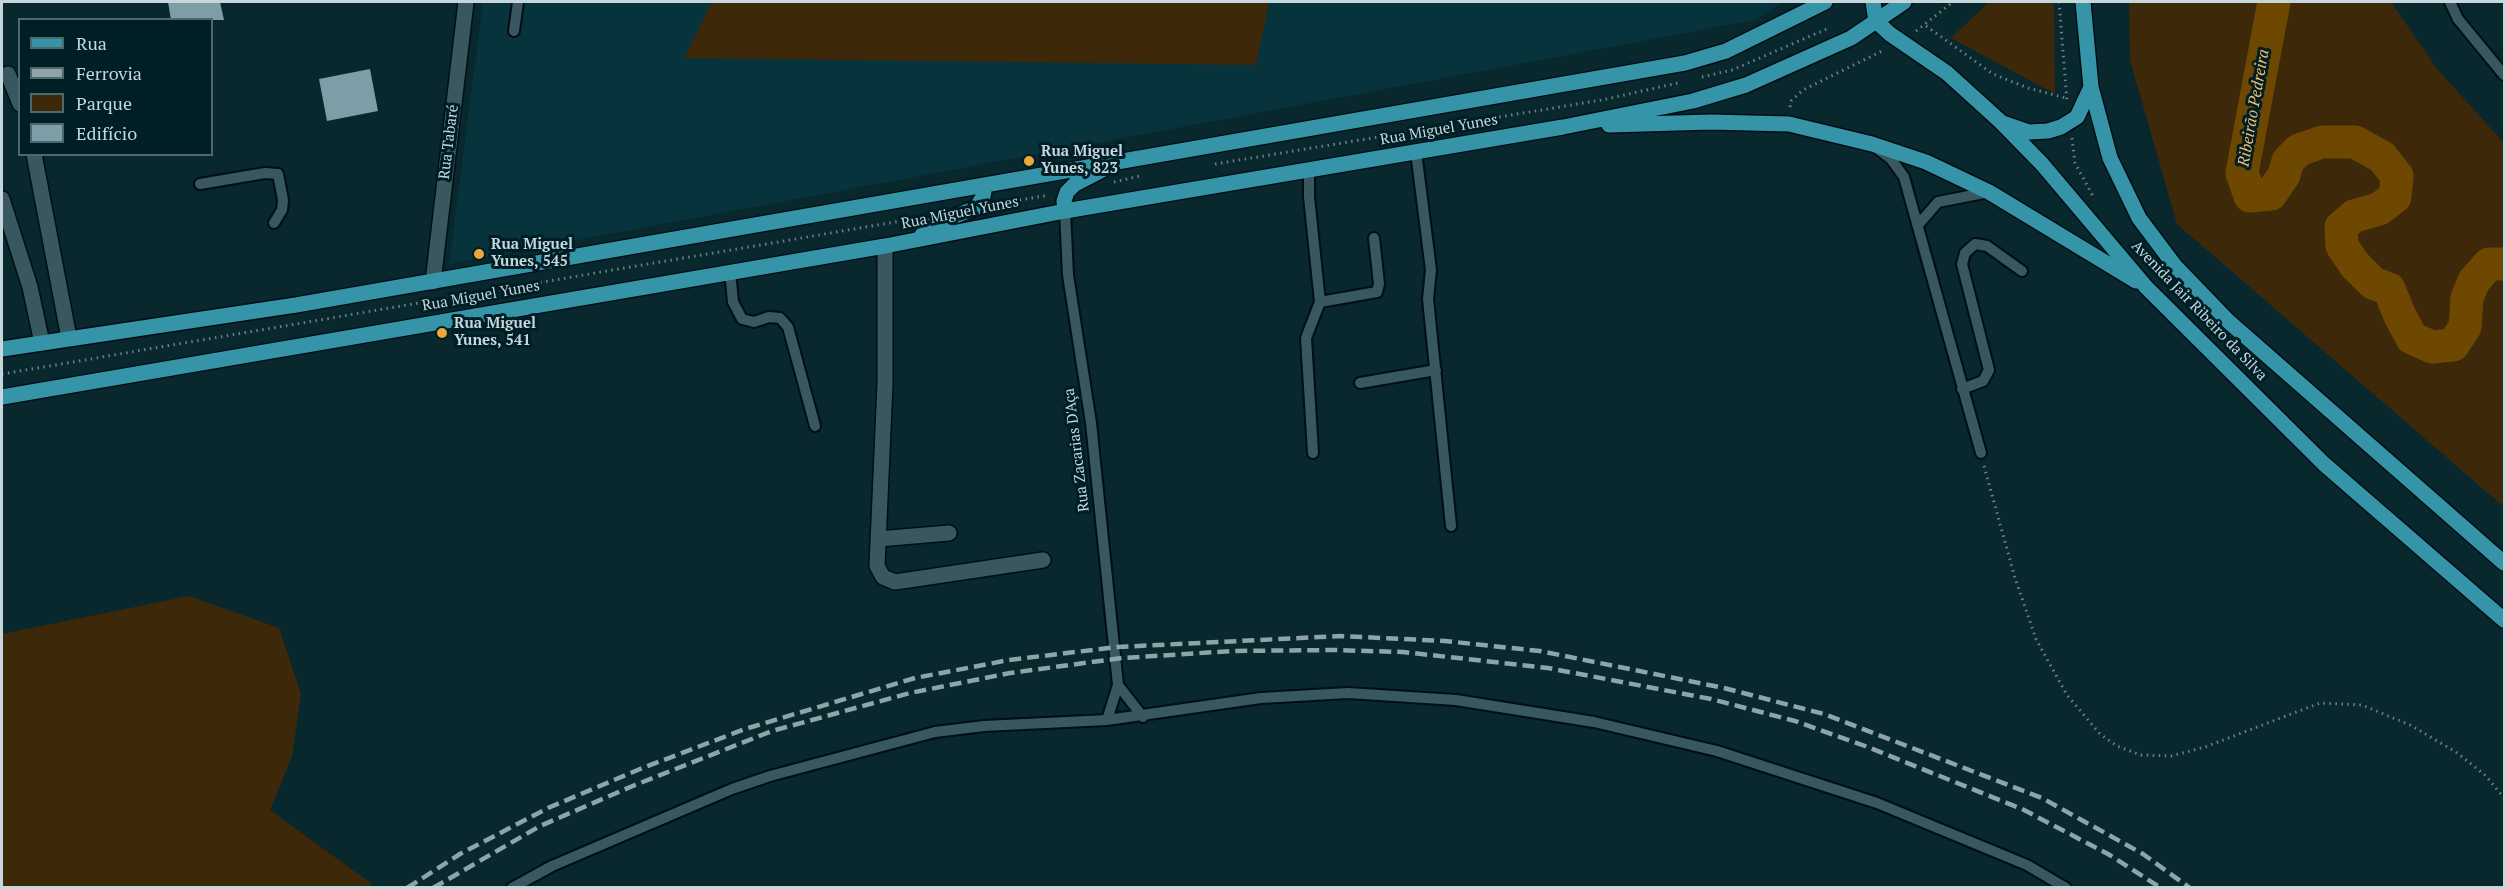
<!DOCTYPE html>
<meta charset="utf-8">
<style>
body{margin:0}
#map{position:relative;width:2506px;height:889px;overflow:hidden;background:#08282e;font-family:"PT Serif",serif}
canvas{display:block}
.frame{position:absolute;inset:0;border:3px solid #c6d7db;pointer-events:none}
.legend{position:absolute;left:18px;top:18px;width:195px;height:138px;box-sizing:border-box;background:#001e25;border:2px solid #4f686e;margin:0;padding:8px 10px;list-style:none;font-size:18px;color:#c6d7db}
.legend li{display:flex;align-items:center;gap:12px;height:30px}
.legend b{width:30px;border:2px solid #4f686e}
</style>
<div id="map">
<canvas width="2506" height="889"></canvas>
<div class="frame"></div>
<ul class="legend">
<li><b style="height:8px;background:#3594a8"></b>Rua</li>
<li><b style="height:8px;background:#8ea4a8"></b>Ferrovia</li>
<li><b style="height:16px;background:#3d290a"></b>Parque</li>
<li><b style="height:16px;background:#7d9ea6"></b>Edifício</li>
</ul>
</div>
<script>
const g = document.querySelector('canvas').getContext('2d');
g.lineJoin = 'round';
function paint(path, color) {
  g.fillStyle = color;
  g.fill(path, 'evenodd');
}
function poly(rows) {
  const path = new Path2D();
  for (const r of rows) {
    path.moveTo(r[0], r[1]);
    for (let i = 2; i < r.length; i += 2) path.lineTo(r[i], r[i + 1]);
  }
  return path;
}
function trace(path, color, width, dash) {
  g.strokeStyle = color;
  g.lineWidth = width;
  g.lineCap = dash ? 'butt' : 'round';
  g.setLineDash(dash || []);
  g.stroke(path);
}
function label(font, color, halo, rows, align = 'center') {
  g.font = font + ' "PT Serif",serif';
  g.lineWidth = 6;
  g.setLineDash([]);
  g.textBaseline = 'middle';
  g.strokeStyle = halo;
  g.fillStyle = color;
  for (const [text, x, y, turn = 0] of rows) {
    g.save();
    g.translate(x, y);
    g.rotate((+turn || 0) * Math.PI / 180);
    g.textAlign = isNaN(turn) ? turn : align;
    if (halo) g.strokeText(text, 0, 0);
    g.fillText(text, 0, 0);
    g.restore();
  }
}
paint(poly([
 [483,2,1782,2,1755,20,449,264]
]), '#07333c');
paint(poly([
 [712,2,1269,2,1256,65,684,58],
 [1989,2,2054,2,2055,94,1951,38],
 [2129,2,2391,2,2438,70,2504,143,2504,507,2177,224,2130,60],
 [189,596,279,628,301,694,292,756,270,810,372,884,367,888,2,887,2,634]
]), '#3d290a');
trace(poly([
 [2274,2,2242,173,2250,196,2271,194,2284,175,2288,161,2299,150,2322,142,2355,142,2382,157,2397,176,2395,197,2379,209,2354,216,2341,227,2342,246,2355,265,2373,283,2389,289,2400,316,2412,338,2432,347,2453,345,2465,327,2467,298,2474,281,2489,264,2504,264]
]), '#6e4801', 33);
paint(poly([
 [168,2,220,2,224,20,171,20],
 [370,69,378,111,327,121,319,79]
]), '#7d9ea6');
const service = poly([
 [2450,2,2458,19,2504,75],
 [514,31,518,2],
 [1879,150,1891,159,1904,177,1981,453],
 [1416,152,1431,270,1428,299,1451,526],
 [1309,170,1309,197,1320,302,1306,338,1313,453],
 [200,184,265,173,278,174,283,200,282,210,274,223],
 [1065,211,1068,275,1091,423,1118,685,1107,720],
 [1918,225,1938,202,1989,192],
 [730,271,733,302,742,319,754,322,769,317,780,318,788,327,815,426],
 [1320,302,1377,292,1379,284,1374,238],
 [1360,383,1436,370],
 [1962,389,1983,381,1989,370,1962,264,1965,253,1975,244,1987,246,2022,271],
 [1118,685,1143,717],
 [512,888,552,866,732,789,770,776,935,732,984,726,1107,720,1261,698,1348,693,1456,700,1594,722,1717,751,1877,803,2027,865,2066,888]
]);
const minor = poly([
 [8,74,20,104],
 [34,154,69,338],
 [2,199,30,287,42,343],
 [885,246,885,384,877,566,883,577,895,582,1043,560],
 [878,539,949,533]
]);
const tertiary = poly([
 [433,282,466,2]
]);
const primary = poly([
 [1873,2,1876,21],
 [2083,2,2091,87,2110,158,2139,218,2175,266,2228,321,2504,563],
 [1876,21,1890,34,1947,73,2001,122,2042,164,2146,287,2324,464,2504,620],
 [2003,123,2029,132,2048,131,2061,127,2077,117,2091,87],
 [1609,125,1711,122,1789,124,1872,144,1926,162,1989,192,2136,281],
 [1065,211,1064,201,1067,192,1075,184,1102,170],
 [919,239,929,226,976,208,983,197,985,185],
 [2,349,296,305,1685,63,1726,51,1825,2],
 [2,397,885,246,1065,211,1563,127,1693,101,1746,85,1851,38,1904,2]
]);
trace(service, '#000f14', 14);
trace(minor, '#000f14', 18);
trace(tertiary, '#000f14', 18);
trace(primary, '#000f14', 18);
trace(poly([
 [2059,2,2067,101],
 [1926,26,1993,74,2028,88,2066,98],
 [1916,31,1953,2],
 [1702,77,1732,70,1829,28],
 [1790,107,1791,101,1803,90,1884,50],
 [2072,138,2075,163,2094,198],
 [1215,164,1602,100,1678,83],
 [1114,182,1140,176],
 [996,204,1049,195],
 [2,374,913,219],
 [1984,466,2015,578,2036,639,2067,695,2100,734,2117,746,2141,755,2171,756,2205,747,2320,703,2362,705,2410,725,2456,752,2486,776,2504,798]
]), '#6a8287', 3, [1.5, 4.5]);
trace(service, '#38575f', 10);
trace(minor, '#38575f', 15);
trace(tertiary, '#38575f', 15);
trace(primary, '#3594a8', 15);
trace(poly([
 [407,888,460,854,548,808,640,769,745,729,915,678,1009,660,1117,647,1341,636,1445,641,1540,651,1724,688,1824,714,2042,798,2143,854,2190,888],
 [433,888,540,826,635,785,772,731,910,693,1010,673,1122,658,1233,651,1333,650,1403,652,1548,668,1711,699,1795,721,1865,746,2022,809,2108,854,2161,888]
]), '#8ea4a8', 4.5, [12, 6]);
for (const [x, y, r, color] of [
 [1029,161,6,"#eda83c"],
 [479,254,6,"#eda83c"],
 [442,333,6,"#eda83c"]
]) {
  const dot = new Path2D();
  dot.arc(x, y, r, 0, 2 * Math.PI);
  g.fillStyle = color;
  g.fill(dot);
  trace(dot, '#001e25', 2);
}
label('15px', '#c6d7db', '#001e25', [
 ["Rua Miguel Yunes",1439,130,-10],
 ["Rua Tabaré",449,142,-83],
 ["Rua Miguel Yunes",960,213,-11],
 ["Rua Miguel Yunes",481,296,-10],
 ["Avenida Jair Ribeiro da Silva",2199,311,46],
 ["Rua Zacarias D'Aça",1077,450,-97]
]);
label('bold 15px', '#c6d7db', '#001e25', [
 ["Rua Miguel",1041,152],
 ["Yunes, 823",1041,169],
 ["Rua Miguel",491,245],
 ["Yunes, 545",491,262],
 ["Rua Miguel",454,324],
 ["Yunes, 541",454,341]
], 'left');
label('italic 16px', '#f9be6b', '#001e25', [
 ["Ribeirão Pedreira",2254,108,-80]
]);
</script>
